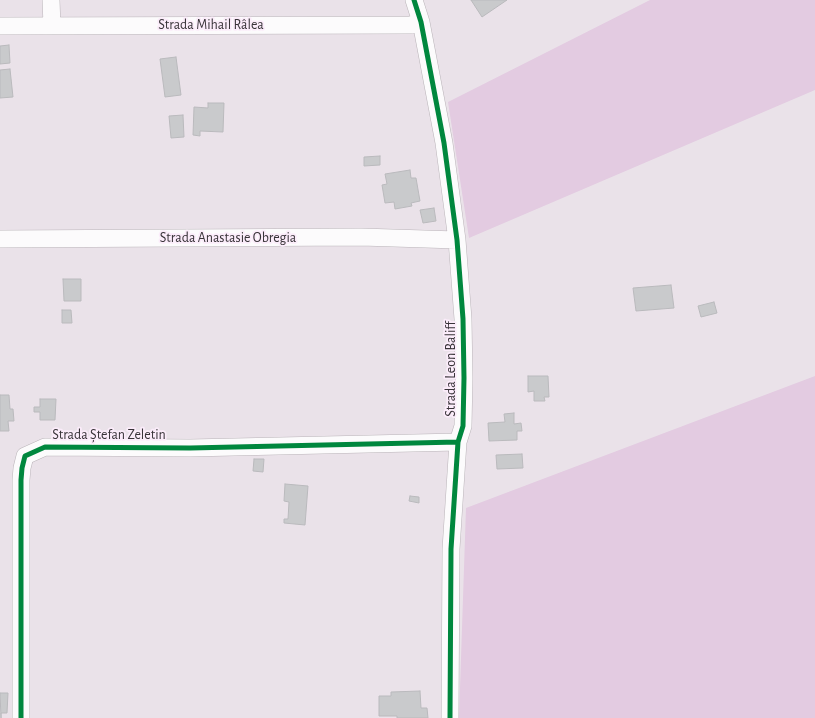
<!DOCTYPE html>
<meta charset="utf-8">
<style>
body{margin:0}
canvas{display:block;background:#eae2e9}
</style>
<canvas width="815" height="718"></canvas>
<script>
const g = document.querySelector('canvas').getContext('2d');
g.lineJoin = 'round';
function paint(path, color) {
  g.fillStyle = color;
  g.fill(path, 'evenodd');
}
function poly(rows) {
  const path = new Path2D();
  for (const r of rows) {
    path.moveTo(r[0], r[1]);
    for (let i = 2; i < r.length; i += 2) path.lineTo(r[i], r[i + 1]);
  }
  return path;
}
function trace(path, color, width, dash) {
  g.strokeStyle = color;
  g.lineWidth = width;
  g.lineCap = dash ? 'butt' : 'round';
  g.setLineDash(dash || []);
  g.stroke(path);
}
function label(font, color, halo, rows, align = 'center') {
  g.font = font + ' "Alegreya Sans",sans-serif';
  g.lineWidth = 3.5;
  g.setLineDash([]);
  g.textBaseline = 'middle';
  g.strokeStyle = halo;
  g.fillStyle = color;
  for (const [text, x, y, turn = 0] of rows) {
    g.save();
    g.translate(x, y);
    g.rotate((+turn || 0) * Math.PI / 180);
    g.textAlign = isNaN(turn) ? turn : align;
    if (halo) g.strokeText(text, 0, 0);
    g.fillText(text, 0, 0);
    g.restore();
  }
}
paint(poly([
 [650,0,815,0,815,90,469,238,448,102],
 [815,376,815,718,459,718,466,508]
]), '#e3cbe1');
const building = poly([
 [471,0,507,0,482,17,471,0],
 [9,45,10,63,0,64,0,46,9,45],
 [176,57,181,95,165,97,160,59,176,57],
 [10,69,13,97,0,98,0,70,10,69],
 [208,103,224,103,223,132,200,131,200,136,193,135,194,107,208,108,208,103],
 [183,115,184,137,171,138,169,116,183,115],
 [380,156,380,165,364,166,364,157,380,156],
 [410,170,411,178,416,178,420,201,411,203,412,206,395,209,394,202,385,203,382,185,387,184,385,174,410,170],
 [434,208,436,221,423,223,420,210,434,208],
 [63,279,81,279,81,301,64,301,63,279],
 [671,285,674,308,636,311,633,288,671,285],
 [714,302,717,313,701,317,698,306,714,302],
 [62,310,71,310,72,323,62,323,62,310],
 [528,376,548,376,549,397,544,397,545,401,534,401,534,391,528,392,528,376],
 [0,395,9,395,10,409,13,409,14,421,8,421,9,431,0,431,0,395],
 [40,399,56,399,55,420,40,420,40,412,34,412,34,407,40,407,40,399],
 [514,413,514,424,521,423,522,431,517,431,517,440,489,441,488,423,505,422,504,414,514,413],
 [522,454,523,468,497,469,496,455,522,454],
 [254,459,264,459,263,472,253,471,254,459],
 [285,484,308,486,305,525,284,523,284,519,288,519,289,502,284,501,285,484],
 [410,496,419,497,419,503,409,501,410,496],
 [420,691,421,708,427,708,428,718,397,718,397,716,379,716,379,696,391,696,391,692,420,691],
 [0,693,8,693,7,713,1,713,1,718,0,693]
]);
paint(building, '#c9cacc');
trace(building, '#bababd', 1);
const street = poly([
 [51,0,52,26],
 [414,0,421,22,444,143,457,240,463,319,464,378,463,426,458,442,451,549,450,718],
 [0,26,411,25,421,22],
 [0,239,361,237,457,240],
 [21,718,21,480,22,468,25,456,45,447,190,448,458,442]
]);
trace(street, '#bab4b9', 18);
trace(street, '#fcfbfc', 17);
trace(poly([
 [414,0,421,22,444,143,457,240,463,319,464,378,463,426,458,442,451,549,450,718],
 [21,718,21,480,22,468,25,456,45,447,190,448,458,442]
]), '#00873e', 5);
label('14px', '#383338', '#fbecfa', [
 ["Strada Mihail Râlea",211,25],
 ["Strada Anastasie Obregia",228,238],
 ["Strada Leon Baliff",451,369,-90],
 ["Strada Ștefan Zeletin",109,435]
]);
</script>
